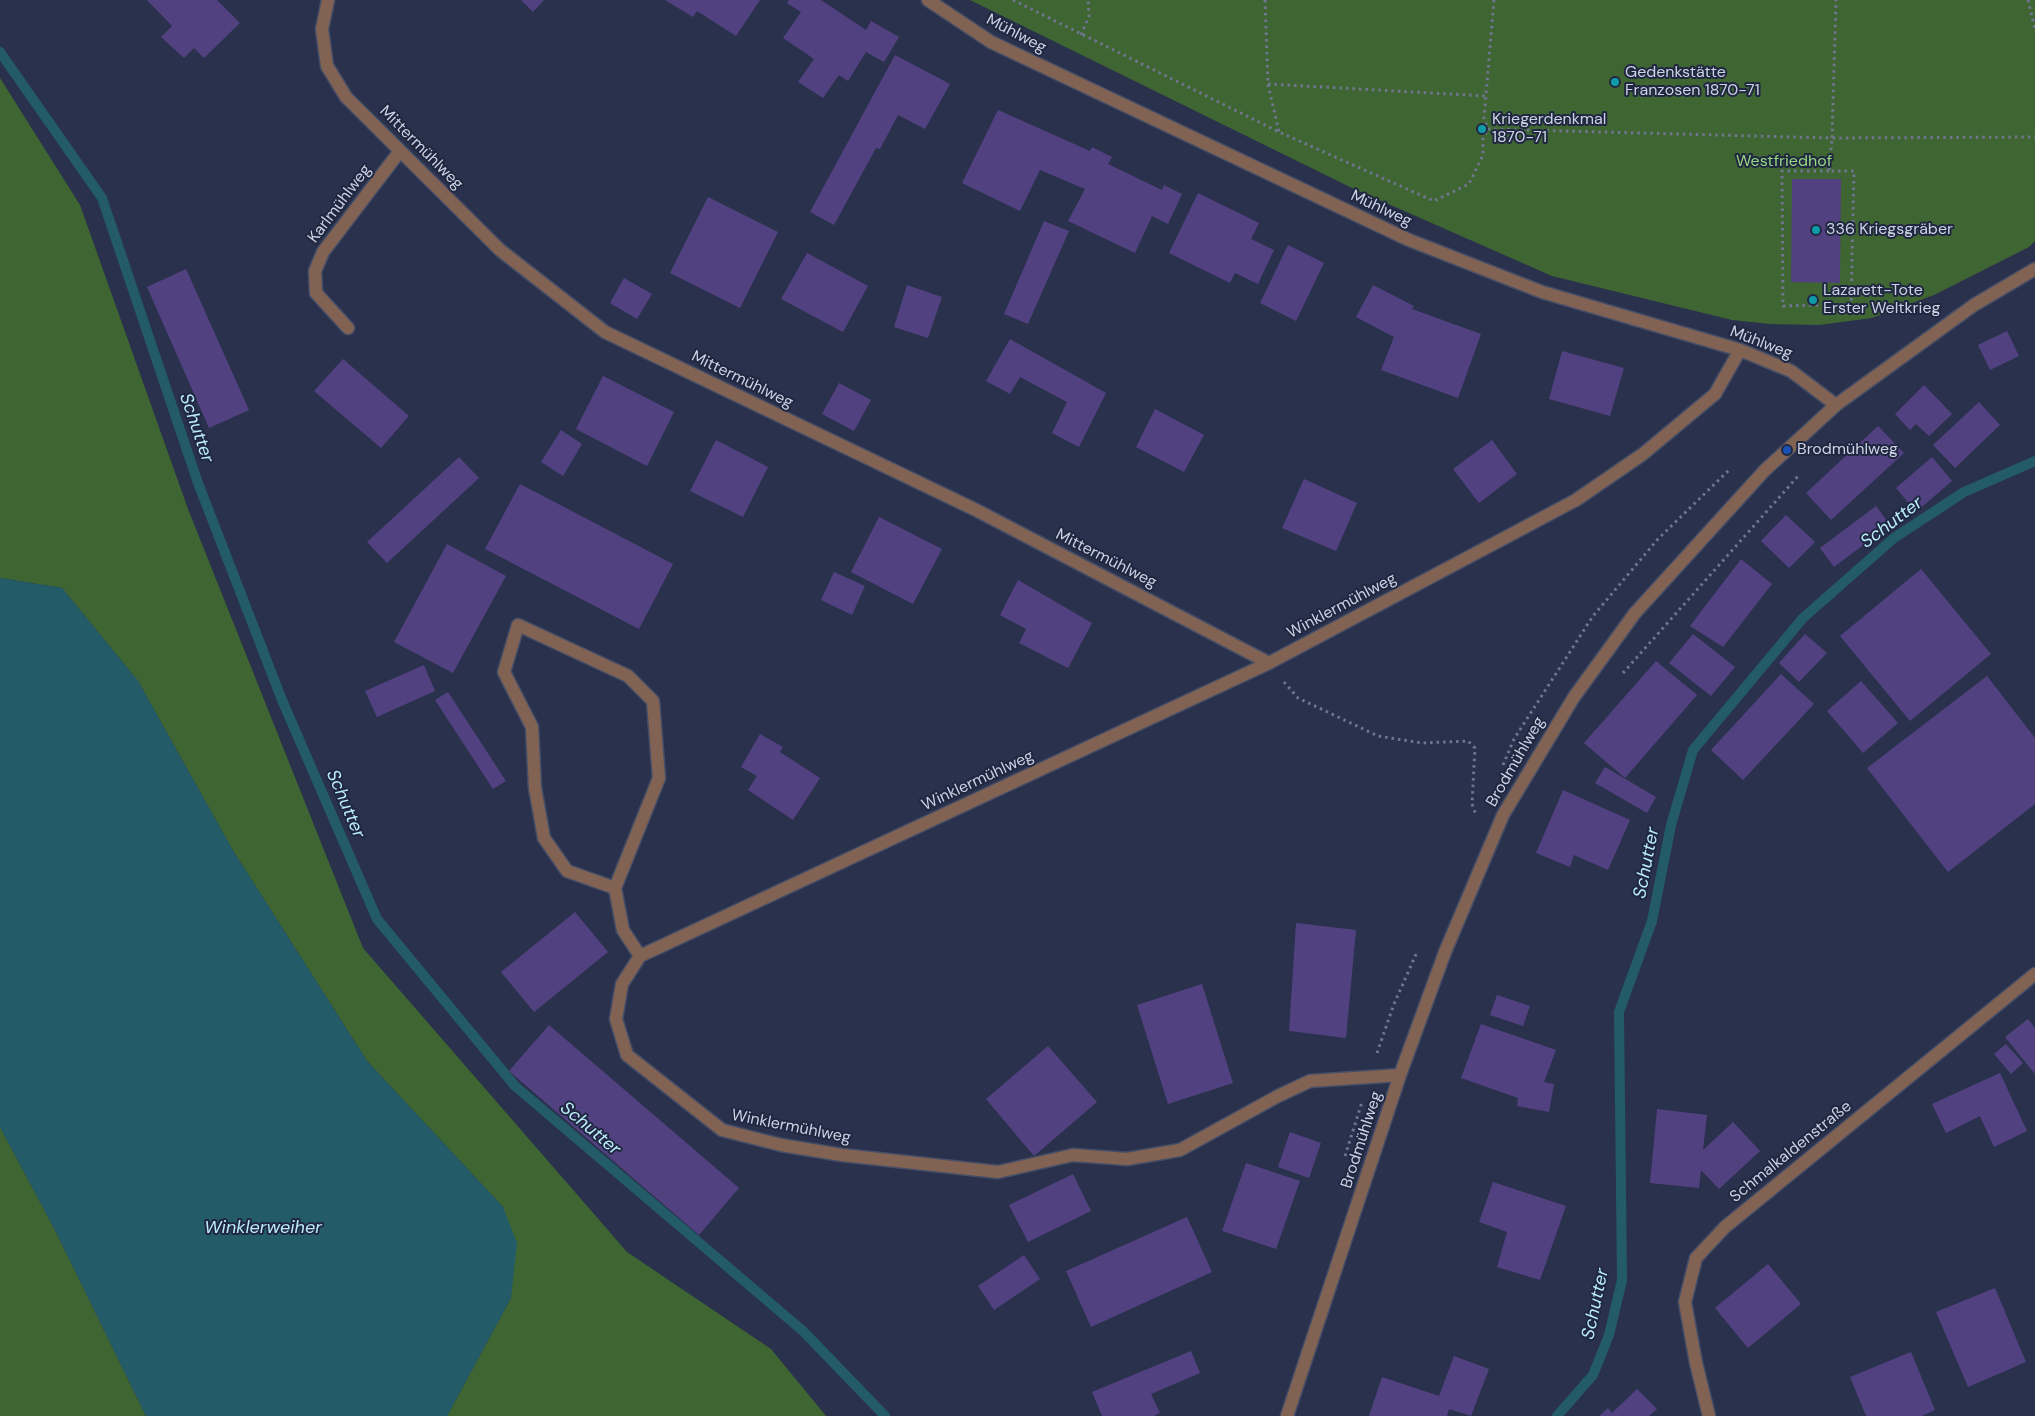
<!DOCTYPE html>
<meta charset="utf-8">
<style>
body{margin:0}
canvas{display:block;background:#29314c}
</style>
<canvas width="2035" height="1416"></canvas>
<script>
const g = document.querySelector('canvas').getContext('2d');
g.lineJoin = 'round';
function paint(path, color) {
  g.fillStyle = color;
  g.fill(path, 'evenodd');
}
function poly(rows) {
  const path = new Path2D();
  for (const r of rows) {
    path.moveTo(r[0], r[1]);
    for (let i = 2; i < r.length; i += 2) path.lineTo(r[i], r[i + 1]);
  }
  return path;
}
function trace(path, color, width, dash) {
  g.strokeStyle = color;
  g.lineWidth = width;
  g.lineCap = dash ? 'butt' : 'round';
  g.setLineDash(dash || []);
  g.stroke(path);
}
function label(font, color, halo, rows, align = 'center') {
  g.font = font + ' "DM Sans",sans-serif';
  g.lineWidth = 4;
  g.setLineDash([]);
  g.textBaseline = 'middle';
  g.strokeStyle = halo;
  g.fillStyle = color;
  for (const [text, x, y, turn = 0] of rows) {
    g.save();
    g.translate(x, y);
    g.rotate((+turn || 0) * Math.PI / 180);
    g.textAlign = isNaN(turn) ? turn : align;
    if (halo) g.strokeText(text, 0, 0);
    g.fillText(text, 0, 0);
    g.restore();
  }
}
paint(poly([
 [970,0,2035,0,2035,241,2029,247,1934,295,1872,318,1819,325,1770,324,1732,320,1552,276,1352,188],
 [0,78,80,205,188,509,363,948,627,1252,771,1349,826,1416,447,1416,511,1298,503,1207,367,1061,232,849,138,681,62,588,0,578],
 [0,1127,56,1232,146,1416,0,1416]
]), '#3f6533');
paint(poly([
 [0,578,62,588,138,681,232,849,367,1061,503,1207,517,1243,511,1298,447,1416,146,1416,56,1232,0,1127]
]), '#235b68');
trace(poly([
 [0,52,102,198,198,483,282,700,377,919,515,1086,803,1331,885,1416],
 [1557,1416,1593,1375,1609,1335,1622,1280,1619,1012,1652,921,1671,825,1693,750,1803,618,1894,538,1964,492,2035,461]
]), '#235b68', 10);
paint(poly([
 [147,0,217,0,240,23,204,58,194,48,184,58,161,37,172,26],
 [521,0,544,0,533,12],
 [665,0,760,0,736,36,697,11,693,17],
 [789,0,821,0,866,30,871,21,899,37,884,62,866,52,848,81,839,75,823,98,798,82,814,59,783,38,801,12,787,3],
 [895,55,950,84,925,129,898,115,880,149,876,148,834,225,810,212],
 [998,110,1090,151,1092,147,1112,157,1108,164,1162,190,1164,185,1182,194,1168,224,1152,216,1135,253,1068,221,1085,189,1040,170,1020,211,962,183],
 [1792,179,1841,179,1840,283,1791,282],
 [1198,193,1259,223,1251,239,1274,250,1258,284,1235,273,1230,283,1169,253],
 [708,197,778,232,740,308,670,273],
 [1044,221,1069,231,1028,324,1004,314],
 [1288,245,1324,263,1296,321,1260,303],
 [807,253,868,286,843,332,781,299],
 [186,269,249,410,209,428,147,287],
 [624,278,652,294,637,319,610,303],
 [907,285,942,297,928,338,894,327],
 [1373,285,1414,306,1412,309,1481,334,1458,398,1381,370,1394,337,1356,317],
 [2007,331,2019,356,1990,370,1978,345],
 [1010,339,1106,393,1079,447,1052,433,1067,402,1020,377,1010,394,986,381],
 [1562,351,1624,368,1610,416,1549,399],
 [343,359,409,416,381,448,314,391],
 [603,376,674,412,647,466,576,429],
 [839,383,871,400,854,431,822,414],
 [1924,385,1952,414,1929,436,1916,424,1910,430,1895,414],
 [1979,402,2000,425,1955,468,1933,445],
 [1155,409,1204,435,1184,472,1136,447],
 [1878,426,1904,453,1831,520,1806,493],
 [561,430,582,444,563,476,541,462],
 [716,440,768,467,743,517,690,491],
 [1492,440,1517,474,1479,503,1453,469],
 [459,457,479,478,387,563,367,542],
 [1932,457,1952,481,1916,512,1896,488],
 [1304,479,1357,503,1336,551,1282,528],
 [520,484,673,564,639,629,485,549],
 [1876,506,1890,525,1834,567,1820,548],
 [1786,515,1815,542,1789,568,1761,541],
 [879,517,942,549,913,604,851,572],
 [447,544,506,576,453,673,394,642],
 [1741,559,1772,584,1723,647,1690,626],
 [1921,569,1991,654,1910,721,1840,636],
 [834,572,865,586,852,615,821,600],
 [1018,580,1092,623,1068,668,1019,643,1026,629,1000,615],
 [1693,634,1735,667,1711,696,1669,663],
 [1805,634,1827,653,1799,682,1779,663],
 [1656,661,1697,695,1625,778,1584,743],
 [424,665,435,691,377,717,365,691],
 [1781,674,1814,704,1743,780,1711,750],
 [1987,676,2035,738,2035,804,1948,872,1867,768],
 [1861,681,1898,723,1863,753,1827,711],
 [448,692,506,781,493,789,435,700],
 [760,734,783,747,780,752,820,778,793,820,748,790,757,776,741,767],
 [1605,767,1656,797,1647,813,1595,783],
 [1563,790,1630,820,1608,870,1574,855,1570,867,1536,853],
 [575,912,608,952,534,1012,501,972],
 [1296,923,1356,930,1346,1038,1289,1031],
 [1202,984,1233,1083,1168,1104,1137,1005],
 [1497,995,1530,1006,1523,1026,1490,1015],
 [2028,1019,2035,1028,2035,1074,2005,1037],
 [1481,1024,1556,1050,1544,1082,1554,1084,1549,1112,1517,1106,1518,1098,1461,1078],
 [549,1025,739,1188,699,1235,509,1071],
 [2006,1044,2023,1063,2011,1074,1994,1054],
 [1048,1046,1097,1102,1034,1156,986,1099],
 [2000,1073,2027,1131,1994,1147,1980,1116,1946,1133,1932,1104],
 [1657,1109,1707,1115,1703,1150,1733,1122,1760,1151,1719,1189,1701,1170,1699,1188,1650,1183],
 [1290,1132,1321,1143,1309,1178,1278,1167],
 [1246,1163,1300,1181,1276,1249,1222,1231],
 [1073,1174,1091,1211,1028,1242,1009,1205],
 [1493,1182,1566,1206,1540,1280,1497,1267,1507,1232,1479,1222],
 [1187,1217,1212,1272,1091,1327,1066,1271],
 [1024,1255,1040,1279,994,1310,978,1286],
 [1768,1264,1801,1304,1748,1348,1715,1308],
 [1995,1288,2026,1362,1968,1387,1936,1312],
 [1191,1351,1200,1373,1151,1394,1160,1413,1154,1416,1102,1416,1092,1392],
 [1911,1352,1935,1410,1922,1416,1866,1416,1850,1377],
 [1454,1356,1489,1369,1471,1416,1449,1409,1447,1416,1369,1416,1382,1377,1439,1396],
 [1637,1389,1657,1409,1649,1416,1599,1416,1608,1408,1612,1413]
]), '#524180');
const minor = poly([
 [328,0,322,29,327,66,346,97,500,250,605,332,976,510,1269,663],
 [928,0,991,42,1409,240,1542,292,1740,350,1791,371,1836,405],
 [348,328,316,293,315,271,323,252,400,151],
 [615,888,567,871,544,838,535,788,532,727,504,672,518,625,628,676,653,701,659,778,615,888,623,930,640,956],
 [1400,1075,1310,1081,1278,1096,1180,1150,1127,1159,1073,1155,998,1172,842,1155,781,1145,722,1130,627,1055,616,1019,622,984,640,956,1269,663,1576,500,1643,454,1715,394,1740,350],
 [1287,1416,1400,1075,1445,952,1503,815,1574,697,1635,613,1765,470,1787,450,1836,405,1974,305,2035,269],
 [1709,1416,1696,1363,1685,1302,1696,1258,1725,1227,2035,974]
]);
trace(minor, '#464e67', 15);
trace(poly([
 [1013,0,1279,132,1434,201,1469,184,1483,155,1483,138,1488,129],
 [1265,0,1268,84,1279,132],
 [1494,0,1484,118,1488,129,1832,138,1836,0],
 [2028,0,2035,29],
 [1081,35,1089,16,1088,0],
 [1268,84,1486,96],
 [1829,171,1782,171,1783,306,1851,304,1854,171,1829,171,1832,138,2035,137],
 [1623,673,1800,474],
 [1284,682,1298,698,1378,736,1422,743,1468,741,1475,748,1472,804,1476,815],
 [1503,765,1514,739,1593,616,1658,539,1729,470],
 [1377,1053,1394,1004,1417,952],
 [1345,1156,1362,1102]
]), '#6f768d', 3, [2.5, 4]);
trace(minor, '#826353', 12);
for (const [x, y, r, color] of [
 [1615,82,5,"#0f9aa8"],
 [1482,129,5,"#0f9aa8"],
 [1816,230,5,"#0f9aa8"],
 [1813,300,5,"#0f9aa8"],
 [1787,450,5,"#1a4fb4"]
]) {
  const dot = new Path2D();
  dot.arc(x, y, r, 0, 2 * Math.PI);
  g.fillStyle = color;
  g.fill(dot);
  trace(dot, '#202741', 2);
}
label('16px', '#ccd2e3', '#202741', [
 ["Mühlweg",1016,34,28],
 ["Mittermühlweg",421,148,45],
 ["Karlmühlweg",340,204,-53],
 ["Mühlweg",1381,209,25],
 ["Mühlweg",1761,343,21],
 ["Mittermühlweg",742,380,26],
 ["Mittermühlweg",1106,559,27],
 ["Winklermühlweg",1342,606,-28],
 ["Brodmühlweg",1516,762,-60],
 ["Winklermühlweg",978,781,-25],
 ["Winklermühlweg",791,1127,11],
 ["Brodmühlweg",1362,1140,-72],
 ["Schmalkaldenstraße",1791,1152,-39]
]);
label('16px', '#ccd2e3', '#202741', [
 ["Gedenkstätte",1625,73],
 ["Franzosen 1870-71",1625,91],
 ["Kriegerdenkmal",1492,120],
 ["1870-71",1492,138],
 ["336 Kriegsgräber",1826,230],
 ["Lazarett-Tote",1823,291],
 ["Erster Weltkrieg",1823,309],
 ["Brodmühlweg",1797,450]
], 'left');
label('16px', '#96d782', '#202741', [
 ["Westfriedhof",1784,162]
]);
label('italic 18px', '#bbecfa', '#202741', [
 ["Schutter",196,428,71],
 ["Schutter",1892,523,-37],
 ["Schutter",345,804,67],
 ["Schutter",1647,863,-79],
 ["Schutter",590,1129,40],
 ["Winklerweiher",263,1228],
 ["Schutter",1596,1304,-78]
]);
</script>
